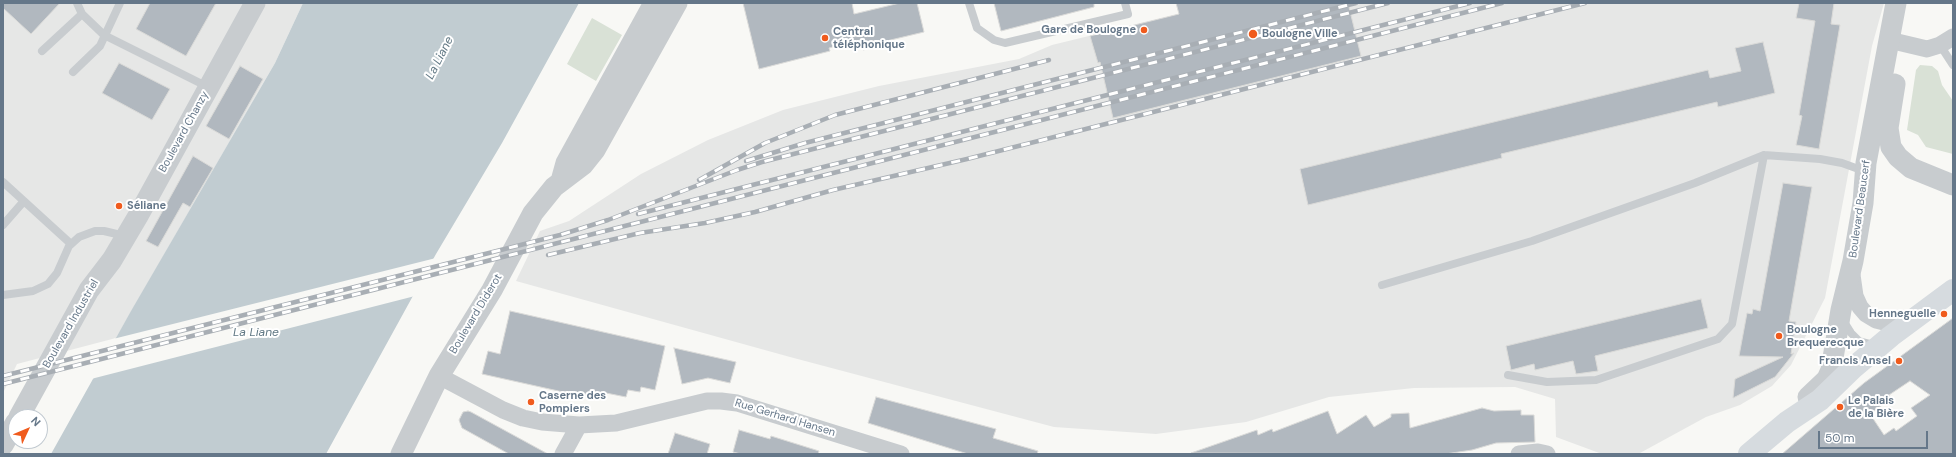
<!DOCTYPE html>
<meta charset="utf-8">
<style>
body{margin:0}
#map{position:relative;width:1956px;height:457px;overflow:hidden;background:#f8f8f5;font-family:"DM Sans",sans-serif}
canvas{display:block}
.frame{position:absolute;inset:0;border:4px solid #657789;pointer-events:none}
.north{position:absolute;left:8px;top:409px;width:40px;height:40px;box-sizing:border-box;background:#fff;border:1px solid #c1c9d0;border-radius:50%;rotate:46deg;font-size:11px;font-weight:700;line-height:16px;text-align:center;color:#657789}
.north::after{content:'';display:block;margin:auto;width:14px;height:18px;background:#f05b1d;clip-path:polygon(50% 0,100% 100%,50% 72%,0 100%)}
.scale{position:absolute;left:1818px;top:431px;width:110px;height:18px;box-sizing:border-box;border:2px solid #657789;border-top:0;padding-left:5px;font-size:12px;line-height:14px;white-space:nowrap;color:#657789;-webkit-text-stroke:3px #fff;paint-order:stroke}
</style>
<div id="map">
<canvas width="1956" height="457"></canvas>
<div class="frame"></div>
<div class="north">N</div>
<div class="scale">50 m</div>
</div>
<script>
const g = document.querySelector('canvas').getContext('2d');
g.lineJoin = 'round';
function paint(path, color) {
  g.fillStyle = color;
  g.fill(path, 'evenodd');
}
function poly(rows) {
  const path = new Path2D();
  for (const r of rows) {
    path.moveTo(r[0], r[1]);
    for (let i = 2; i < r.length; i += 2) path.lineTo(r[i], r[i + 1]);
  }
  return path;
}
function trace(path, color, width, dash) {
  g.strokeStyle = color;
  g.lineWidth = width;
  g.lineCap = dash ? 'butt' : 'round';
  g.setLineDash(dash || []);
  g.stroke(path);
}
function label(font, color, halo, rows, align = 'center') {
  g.font = font + ' "DM Sans",sans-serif';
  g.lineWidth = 4;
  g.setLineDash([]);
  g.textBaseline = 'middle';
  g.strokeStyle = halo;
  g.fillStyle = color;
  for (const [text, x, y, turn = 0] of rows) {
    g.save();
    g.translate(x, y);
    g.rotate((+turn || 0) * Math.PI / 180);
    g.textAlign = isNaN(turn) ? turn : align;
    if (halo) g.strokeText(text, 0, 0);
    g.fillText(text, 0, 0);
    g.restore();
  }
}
paint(poly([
 [3,3,303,3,275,63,116,338,17,364,3,393],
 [1176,3,1884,3,1872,46,1825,298,1791,365,1772,386,1740,405,1706,417,1640,453,1631,454,1602,454,1556,437,1555,399,1515,387,1414,388,1329,397,1246,422,1156,434,1054,427,790,357,516,281,540,231,569,221,641,174,708,140,783,110,879,86,1019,59,1052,45,1179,14]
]), '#e6e7e6');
paint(poly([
 [592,18,622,35,596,81,567,64],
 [1920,65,1932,66,1938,71,1942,85,1953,101,1953,154,1926,147,1918,135,1907,130,1916,70]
]), '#d9e1d6');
paint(poly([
 [303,3,579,3,502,143,436,254,326,454,51,454,131,311,275,63]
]), '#c1ccd1');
paint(poly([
 [436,258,415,296,91,379,113,339]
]), '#f8f8f5');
const building = poly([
 [3,3,60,3,31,34,3,8,3,3],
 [150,3,216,3,186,56,136,29,150,3],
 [743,3,852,3,854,14,900,3,917,3,924,32,878,43,879,46,863,50,861,40,829,48,830,51,759,69,743,3],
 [994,3,1094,3,1094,7,1001,31,994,3],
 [1176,3,1348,3,1361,56,1113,118,1100,62,1098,63,1090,36,1179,14,1176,3],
 [1799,3,1834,3,1831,24,1840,25,1819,149,1796,145,1802,116,1799,115,1815,21,1796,18,1799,3],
 [1763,42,1775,93,1718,107,1717,102,1501,154,1502,158,1308,205,1300,169,1708,70,1710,78,1741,71,1735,48,1763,42],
 [119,63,170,89,152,120,102,93,119,63],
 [240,66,263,79,229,139,206,126,240,66],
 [193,156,213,168,190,207,183,203,158,247,146,241,193,156],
 [1783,183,1812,187,1789,321,1796,322,1791,354,1794,353,1775,377,1733,398,1735,379,1783,357,1739,356,1747,313,1752,314,1753,309,1760,311,1783,183],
 [1701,299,1708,328,1595,356,1598,371,1576,374,1573,361,1535,370,1534,364,1511,370,1506,346,1701,299],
 [510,311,665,346,655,390,641,387,640,392,628,390,626,397,601,392,599,400,482,374,488,351,500,354,510,311],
 [1953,318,1953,454,1782,454,1864,383,1953,318],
 [1910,381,1930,395,1911,408,1917,416,1896,431,1894,428,1884,435,1870,414,1892,398,1889,395,1910,381],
 [674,348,736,362,730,383,708,378,682,384,674,348],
 [876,397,996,429,993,438,1038,451,1037,454,968,454,868,423,876,397],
 [1482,408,1494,411,1521,410,1521,415,1534,415,1535,442,1496,443,1472,450,1445,454,1191,453,1257,430,1258,435,1272,429,1273,432,1328,411,1337,434,1366,415,1374,427,1391,417,1391,414,1409,413,1410,428,1482,408],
 [468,411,471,412,548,454,509,454,462,428,459,420,463,412,468,411],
 [739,430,770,439,771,436,819,451,818,454,741,454,733,452,739,430],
 [675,433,710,444,707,454,668,454,675,433]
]);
paint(building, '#b1b8bf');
trace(building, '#dadad8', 1);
trace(poly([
 [77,3,82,14,104,35,208,87],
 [969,3,977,28,994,40,1005,43,1128,14,1125,3],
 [1940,45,1953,65],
 [42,51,82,14],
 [73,72,100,46,120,3],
 [3,182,71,244],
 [3,225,24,201],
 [1382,285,1532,241,1695,183,1764,155,1820,159,1842,163,1864,171],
 [3,295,33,291,48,284,57,273,69,246,79,237,95,231,104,231,125,236],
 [1844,322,1851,333,1859,341,1874,345],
 [1508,375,1547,382,1596,380,1718,339,1732,324,1764,155]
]), '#c8cccf', 8);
trace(poly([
 [1889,40,1927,49,1940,45,1953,37],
 [1852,275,1855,296,1860,307,1866,314,1876,320,1888,323,1911,321],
 [439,376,503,410,523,418,542,422,579,425,616,423,707,401,721,401,737,403,901,454],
 [563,454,579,425],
 [1519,454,1538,452,1547,454]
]), '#c8cccf', 17);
trace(poly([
 [1895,84,1888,128,1891,147,1898,157,1911,168,1953,185],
 [561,181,566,163,654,3],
 [1808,397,1827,379,1831,370,1841,310,1853,261,1863,203,1866,163,1896,3],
 [19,417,89,290,112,260,138,216,255,3],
 [3,445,16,422],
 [401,454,439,376,492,290,533,213,554,187,583,165,595,150,677,3]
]), '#c8cccf', 21);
trace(poly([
 [1749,454,1787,422,1820,400,1853,368,1891,336,1953,290]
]), '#d6dbdf', 22);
const rail = poly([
 [746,161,805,143,1356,3],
 [699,180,765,143,835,115,1049,60],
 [638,214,1470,3],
 [548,255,640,233,705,223,755,212,833,190,967,159,1585,3],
 [3,376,560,235,608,220,737,170,762,162,1388,3],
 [3,384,1502,3]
]);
trace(rail, '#a8aeb4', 4.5);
trace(rail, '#fff', 3, [9]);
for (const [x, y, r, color] of [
 [1144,30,4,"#f05b1d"],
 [1253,34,5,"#f05b1d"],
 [825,38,4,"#f05b1d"],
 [119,206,4,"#f05b1d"],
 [1944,314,4,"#f05b1d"],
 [1779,336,4,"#f05b1d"],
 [1899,361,4,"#f05b1d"],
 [531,402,4,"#f05b1d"],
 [1840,407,4,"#f05b1d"]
]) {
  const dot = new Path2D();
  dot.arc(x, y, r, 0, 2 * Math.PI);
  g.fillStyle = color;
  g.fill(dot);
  trace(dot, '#fff', 1.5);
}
label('bold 11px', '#657789', '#fff', [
 ["Gare de Boulogne",1136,30,"right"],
 ["Central",833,32],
 ["téléphonique",833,45],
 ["Boulogne Ville",1262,34],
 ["Séliane",127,206],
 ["Henneguelle",1936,314,"right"],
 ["Boulogne",1787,330],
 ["Brequerecque",1787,343],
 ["Francis Ansel",1891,361,"right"],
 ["Caserne des",539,396],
 ["Pompiers",539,409],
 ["Le Palais",1848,401],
 ["de la Bière",1848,414]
], 'left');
label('11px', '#657789', '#fff', [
 ["Boulevard Chanzy",184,132,-61],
 ["Boulevard Beaucerf",1860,209,-82],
 ["Boulevard Diderot",476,314,-59],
 ["Boulevard Industriel",71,324,-60],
 ["Rue Gerhard Hansen",785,418,17]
]);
label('italic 12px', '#617884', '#fff', [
 ["La Liane",440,58,-63],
 ["La Liane",256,333]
]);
</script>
